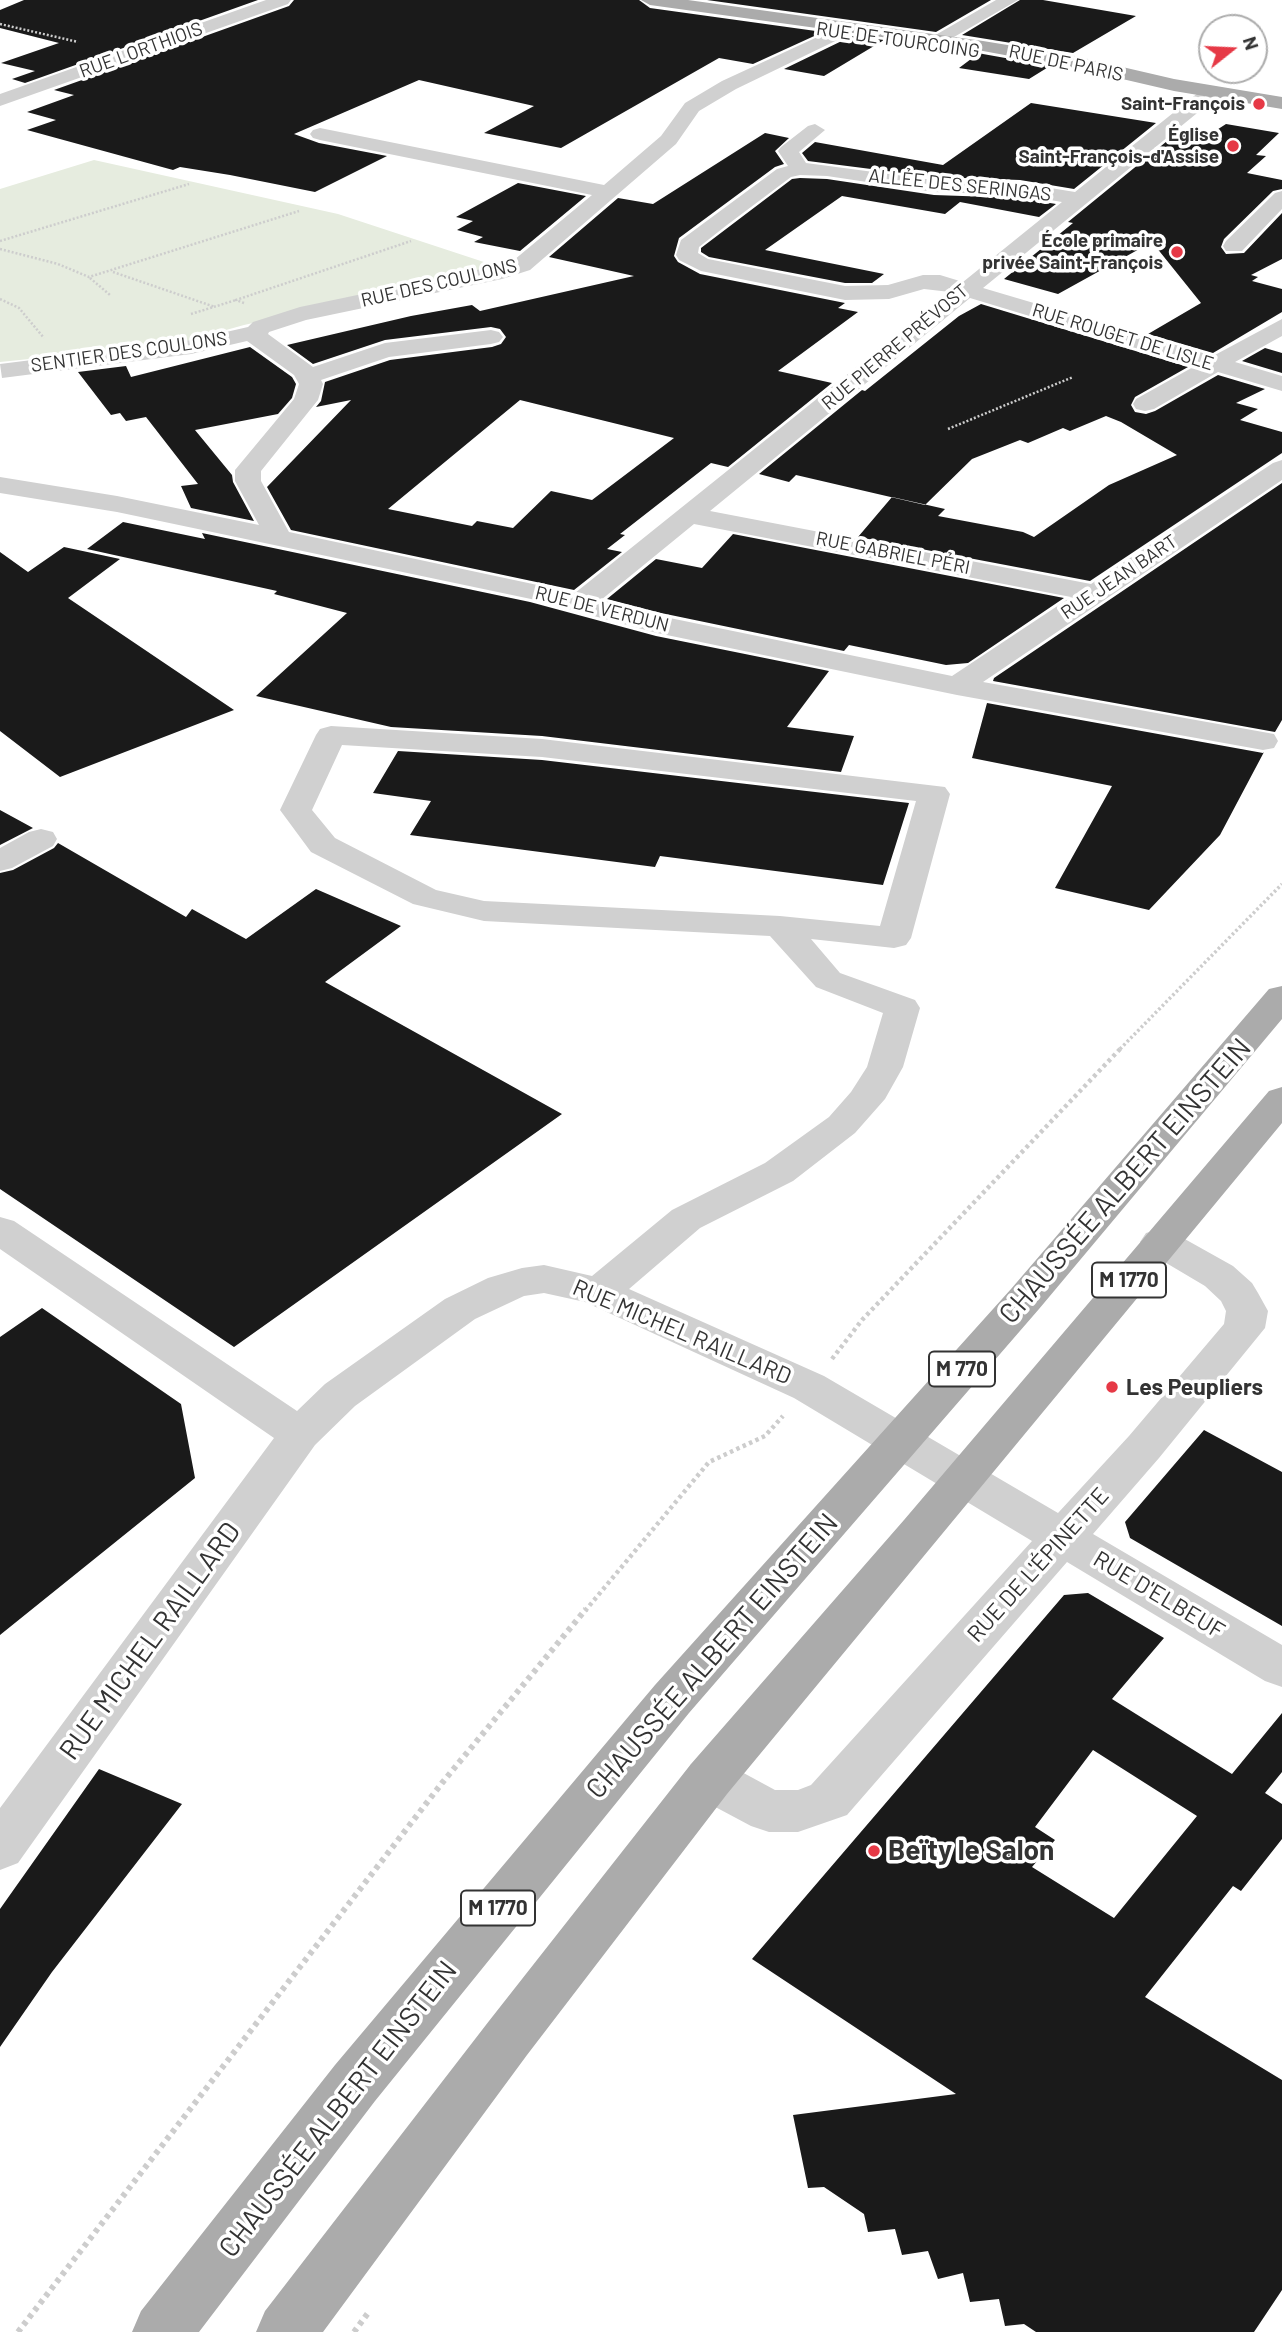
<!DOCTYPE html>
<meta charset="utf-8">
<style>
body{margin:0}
#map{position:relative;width:1282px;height:2332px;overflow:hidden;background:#fff;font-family:Barlow,sans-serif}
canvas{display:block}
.north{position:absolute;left:1198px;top:14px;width:70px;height:70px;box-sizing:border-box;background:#fff;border:2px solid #adadad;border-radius:50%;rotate:72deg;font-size:19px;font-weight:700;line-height:28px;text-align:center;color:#333}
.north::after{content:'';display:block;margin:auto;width:24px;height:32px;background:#e63946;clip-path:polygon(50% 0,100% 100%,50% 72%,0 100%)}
</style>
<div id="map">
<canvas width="1282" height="2332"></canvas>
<div class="north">N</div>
</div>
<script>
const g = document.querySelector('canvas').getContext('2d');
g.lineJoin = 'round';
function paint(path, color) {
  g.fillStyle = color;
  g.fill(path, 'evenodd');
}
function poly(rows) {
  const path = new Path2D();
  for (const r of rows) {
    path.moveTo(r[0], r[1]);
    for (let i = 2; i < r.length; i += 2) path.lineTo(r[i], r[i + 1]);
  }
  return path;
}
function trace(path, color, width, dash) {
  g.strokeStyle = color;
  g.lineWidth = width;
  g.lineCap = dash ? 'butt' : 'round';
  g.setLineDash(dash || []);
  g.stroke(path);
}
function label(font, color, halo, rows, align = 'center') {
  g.font = font + ' Barlow,sans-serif';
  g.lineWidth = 7;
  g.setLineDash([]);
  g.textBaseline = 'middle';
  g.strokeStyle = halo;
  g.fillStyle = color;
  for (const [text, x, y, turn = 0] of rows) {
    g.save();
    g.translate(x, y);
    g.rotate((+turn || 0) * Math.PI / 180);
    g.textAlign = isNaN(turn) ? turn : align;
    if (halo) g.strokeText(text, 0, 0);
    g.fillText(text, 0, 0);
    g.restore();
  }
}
paint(poly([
 [94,160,338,214,493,265,480,272,244,325,176,344,0,362,0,189]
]), '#e6ecdf');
paint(poly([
 [24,0,258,0,25,83,12,79,35,71,1,63,59,43,0,28,0,10],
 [294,0,639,0,650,8,823,32,753,64,719,58,561,148,484,133,534,106,419,80,294,134,319,143,387,156,315,192,230,175,180,167,173,170,27,130,56,120,27,112,74,95,54,90,289,6],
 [707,0,991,0,936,32],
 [1020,0,1043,0,1136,16,1073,53,962,35],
 [852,36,884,40,824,76,784,69],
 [979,53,983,54,1050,66,1029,79,959,68],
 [1031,103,1156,123,1074,189,1020,180,934,177,808,161,802,153,815,142,943,165],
 [1226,124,1279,133,1256,155,1266,156,1247,173,1282,180,1282,189,1273,191,1224,239,1221,247,1226,254,1244,253,1282,213,1282,259,1251,275,1258,277,1252,281,1282,289,1282,312,1213,353,1148,334,1201,303,1152,242,1058,294,1004,279,1073,223,1068,222,1183,128,1212,133],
 [765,133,789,138,775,151,784,164,775,167,679,238,674,256,678,262,700,274,845,303,838,308,858,312,778,371,832,383,728,467,711,463,620,534,625,535,607,549,622,552,574,590,291,530,267,487,351,400,316,407,321,401,325,382,390,360,492,347,501,344,506,337,500,329,491,327,385,340,313,364,287,345,411,316,472,305,480,311,634,276,549,257,618,198,653,204],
 [520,400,674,438,592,500,551,491,513,528,477,521,472,526,388,509],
 [800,178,827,179,934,195,1020,198,1056,204,1039,217,960,202,945,214,842,196,765,250,884,274,872,283,845,283,709,257,701,252,701,248,792,179],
 [518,183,586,196,520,251,474,242,483,237,457,230,473,221,456,217],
 [981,304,1188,367,1135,397,1131,405,1135,412,1146,414,1155,411,1218,375,1265,389,1236,403,1258,409,1240,420,1282,432,1282,453,1090,581,858,537,892,497,945,509,938,516,1023,532,1034,537,1109,485,1177,455,1121,422,1106,416,1070,431,1063,428,1028,443,1020,440,972,459,925,505,796,475,789,482,759,474,862,390,865,391,959,316],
 [250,347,292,377,296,384,292,398,278,414,195,430,232,475,233,482,254,521,191,508,181,486,198,484,146,417,126,421,120,413,111,415,78,372,126,366,131,377],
 [1265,348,1282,353,1282,373,1242,361],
 [1282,483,1282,720,1275,732,993,681,994,678],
 [123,522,205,539,202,533,530,602,656,636,829,671,787,727,854,736,841,772,542,736,391,727,256,696,347,613,274,594,277,591,87,549],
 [733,534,1064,598,968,663,946,665,849,645,844,651,661,613,607,599,656,559,702,568],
 [64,547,120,559,68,598,234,710,60,777,0,731,0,552,28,572],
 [987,703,1263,753,1264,752,1220,835,1149,910,1055,888,1112,786,972,758],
 [398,751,542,760,909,803,883,885,660,856,655,867,410,835,431,801,373,793],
 [0,810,33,828,0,845],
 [58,843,186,917,192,909,246,939,316,889,401,926,325,982,562,1114,234,1347,0,1189,0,873,13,870,54,848],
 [42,1308,181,1404,195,1478,0,1635,0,1337],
 [1204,1430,1282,1472,1282,1626,1130,1538,1125,1522],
 [1088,1593,1164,1638,1112,1699,1232,1774,1282,1713,1282,1772,1265,1793,1282,1804,1282,1839,1241,1891,1233,1886,1145,1997,1282,2080,1282,2290,1254,2332,1036,2332,1024,2324,1005,2326,999,2299,970,2302,963,2273,938,2279,928,2251,902,2255,895,2229,868,2232,864,2214,824,2187,808,2188,793,2115,956,2094,752,1959,1064,1595],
 [1093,1750,1197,1816,1114,1918,1032,1867,1055,1840,1035,1827],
 [99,1769,182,1804,52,1972,0,2047,0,1909]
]), '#1a1a1a');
trace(poly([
 [0,24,78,42],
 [0,241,189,184],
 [0,249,58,264,89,277,299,211],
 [113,272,215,307],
 [90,278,110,295],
 [0,299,19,308,44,338],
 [244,303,236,300,411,241],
 [191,314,236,300],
 [948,429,1073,377]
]), '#cdcdcd', 2.5, [2, 2]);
trace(poly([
 [1120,1049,1282,884]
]), '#cdcdcd', 3.5, [2.5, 2.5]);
trace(poly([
 [832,1359,862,1320,1122,1047],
 [585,1611,709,1462,765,1436,783,1416]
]), '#cdcdcd', 4.5, [3.5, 3.5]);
trace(poly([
 [18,2332,442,1783,586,1609],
 [354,2332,368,2313]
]), '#cdcdcd', 6, [4.5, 4.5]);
paint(poly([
 [266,0,291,0,288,4,0,106,0,94,266,0],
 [996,0,1018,0,935,48,923,48,920,44,996,0],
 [850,22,859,27,856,31,736,89,699,111,676,144,530,270,502,279,306,320,269,332,268,334,313,367,385,343,491,330,499,332,503,337,499,342,491,344,389,357,321,380,323,384,318,400,261,471,261,481,289,532,575,593,950,292,924,289,889,299,845,300,701,271,679,260,676,255,681,240,777,169,788,166,778,151,781,147,808,126,815,124,825,130,799,152,806,163,934,180,1020,183,1075,192,1204,88,1211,86,1220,92,1218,96,983,288,1213,356,1282,319,1282,336,1235,362,1282,376,1282,391,1218,372,1154,409,1145,411,1136,409,1133,404,1136,399,1195,366,970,298,710,511,1091,584,1273,463,1282,460,1282,480,983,682,1263,732,1274,734,1278,741,1274,748,1263,750,957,695,657,633,531,599,117,512,0,493,0,477,117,496,259,525,235,481,235,470,294,399,299,384,294,375,247,341,191,354,2,378,0,364,191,340,248,327,253,322,300,307,496,266,514,260,592,195,320,140,313,138,310,134,313,130,320,128,604,185,661,136,685,103,722,81,850,22],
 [800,175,827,176,934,192,1020,195,1062,202,963,282,940,275,923,275,888,285,845,286,708,259,698,253,699,247,727,225,791,177,800,175],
 [694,524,1071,597,952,676,660,616,601,600,694,524],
 [1282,191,1282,209,1242,251,1226,251,1223,246,1226,241,1275,193,1282,191],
 [331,726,542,739,945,787,950,794,911,938,906,945,894,948,811,939,840,973,915,1000,920,1008,903,1067,885,1099,855,1133,793,1181,700,1228,629,1289,824,1376,1058,1513,1129,1436,1224,1324,1226,1311,1221,1301,1205,1286,1146,1251,1140,1242,1146,1233,1160,1229,1174,1233,1233,1266,1252,1283,1258,1293,1268,1311,1265,1328,1159,1458,1093,1534,1282,1645,1282,1687,1265,1681,1067,1562,847,1815,798,1832,769,1832,751,1826,691,1794,684,1779,691,1764,709,1758,727,1764,775,1790,798,1790,811,1785,1032,1541,794,1398,585,1302,544,1293,524,1296,475,1319,355,1406,315,1445,18,1863,0,1870,0,1808,274,1438,0,1249,0,1217,14,1221,297,1411,325,1384,445,1299,488,1278,522,1268,544,1265,592,1276,672,1210,765,1163,829,1117,851,1092,867,1067,883,1013,816,987,770,936,484,921,413,904,311,852,280,810,316,735,320,729,331,726],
 [342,745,542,757,916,801,880,926,780,916,484,901,436,890,335,838,312,810,342,745],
 [41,829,53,832,57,839,53,846,12,868,0,871,0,848,29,832,41,829]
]), '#d0d0d0');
paint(poly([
 [641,0,688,0,983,41,1075,56,1174,79,1282,97,1282,109,1174,91,1075,68,983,51,650,5,641,0],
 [1282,986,1282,1019,1039,1309,689,1713,375,2101,199,2332,132,2332,141,2311,335,2065,655,1685,1011,1289,1269,989,1282,986],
 [1282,1087,1282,1123,727,1794,527,2055,323,2332,256,2332,265,2311,489,2021,691,1764,904,1520,1269,1091,1282,1087]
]), '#ababab');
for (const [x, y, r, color] of [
 [1259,104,7,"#e63946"],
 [1233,146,7,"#e63946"],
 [1177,252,7,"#e63946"],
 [1112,1387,7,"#e63946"],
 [874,1851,7,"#e63946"]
]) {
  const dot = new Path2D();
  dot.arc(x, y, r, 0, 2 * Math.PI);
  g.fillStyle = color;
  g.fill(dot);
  trace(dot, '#fff', 2.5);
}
label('19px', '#333', '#fff', [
 ["RUE DE TOURCOING",898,40,8],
 ["RUE LORTHIOIS",141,50,-20],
 ["RUE DE PARIS",1066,63,12],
 ["ALLÉE DES SERINGAS",960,185,6],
 ["RUE DES COULONS",439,283,-13],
 ["RUE ROUGET DE LISLE",1123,337,17],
 ["RUE PIERRE PRÉVOST",895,347,-40],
 ["SENTIER DES COULONS",129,352,-8],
 ["RUE GABRIEL PÉRI",893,553,11],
 ["RUE JEAN BART",1119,577,-34],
 ["RUE DE VERDUN",602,609,14]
]);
label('bold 19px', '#333', '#fff', [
 ["Saint-François",1245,104],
 ["Église",1219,135],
 ["Saint-François-d'Assise",1219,157],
 ["École primaire",1163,241],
 ["privée Saint-François",1163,263]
], 'right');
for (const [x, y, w] of [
 [1129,1280,74],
 [962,1369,66],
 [498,1908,74]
]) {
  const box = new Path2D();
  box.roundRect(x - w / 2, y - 17.5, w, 35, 5);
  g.fillStyle = '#fff';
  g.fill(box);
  trace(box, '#333', 2);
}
label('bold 21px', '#333', null, [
 ["M 1770",1129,1280],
 ["M 770",962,1369],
 ["M 1770",498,1908]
]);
label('23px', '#333', '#fff', [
 ["RUE MICHEL RAILLARD",682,1332,23],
 ["RUE DE L'ÉPINETTE",1038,1565,-48],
 ["RUE D'ELBEUF",1159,1595,31]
]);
label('bold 23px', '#333', '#fff', [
 ["Les Peupliers",1126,1387]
], 'left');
label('28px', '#333', '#fff', [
 ["CHAUSSÉE ALBERT EINSTEIN",1125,1181,-49],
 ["RUE MICHEL RAILLARD",150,1641,-54],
 ["CHAUSSÉE ALBERT EINSTEIN",712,1656,-49],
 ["CHAUSSÉE ALBERT EINSTEIN",338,2109,-52]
]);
label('bold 28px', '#333', '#fff', [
 ["Beïty le Salon",888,1851]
], 'left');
</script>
